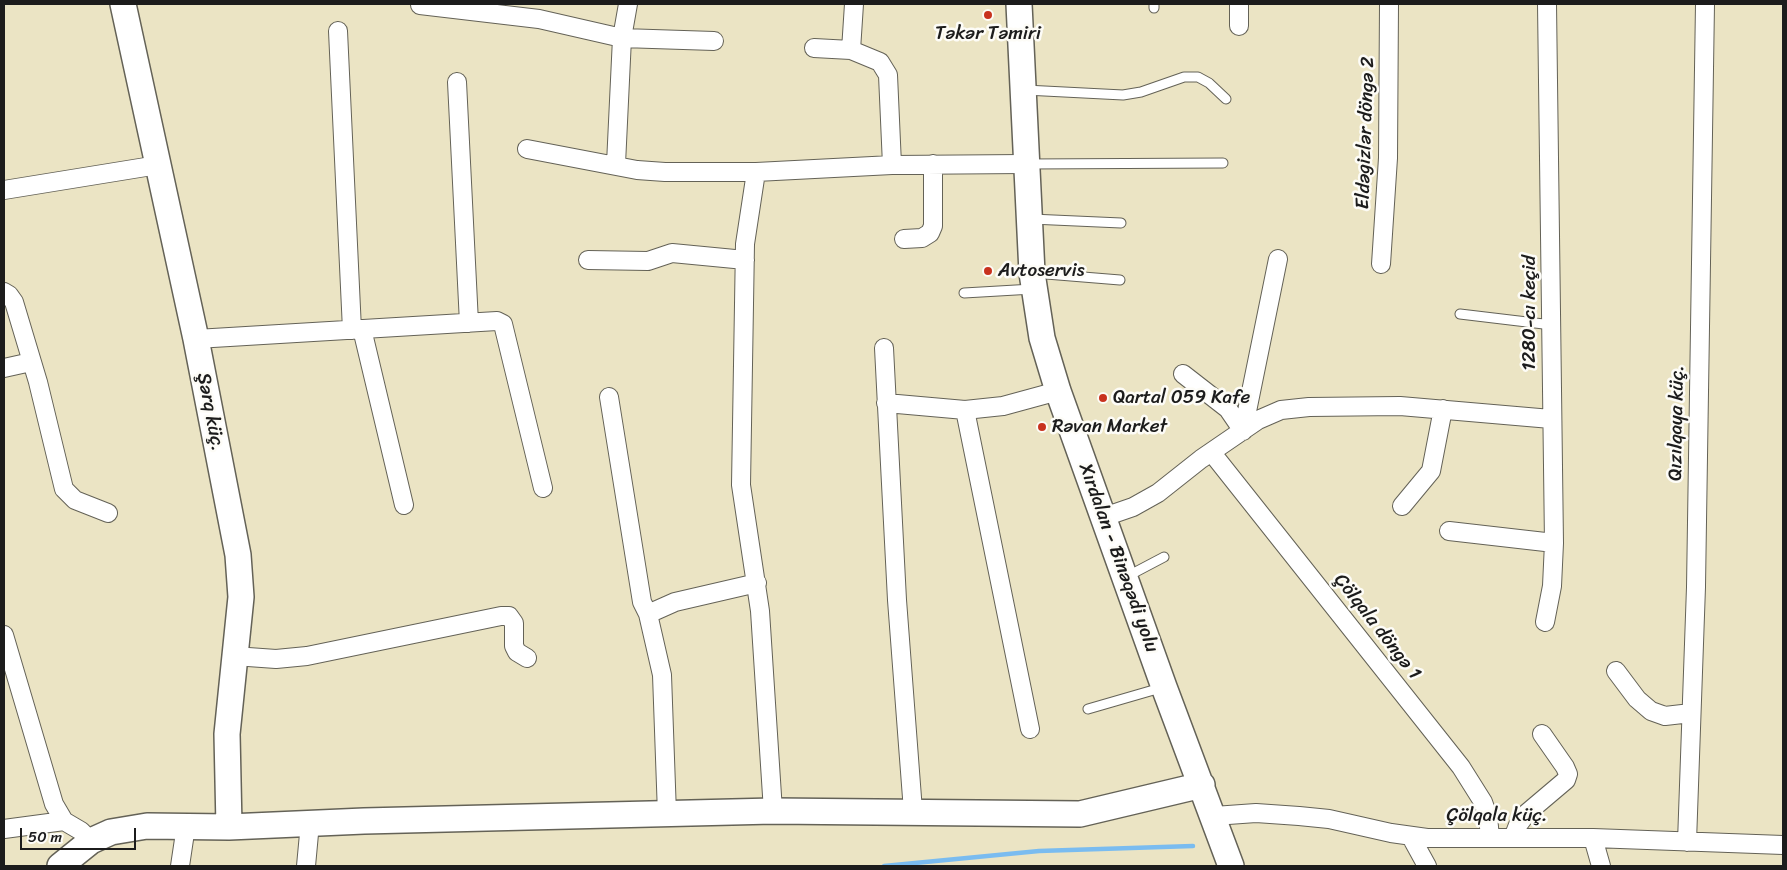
<!DOCTYPE html>
<meta charset="utf-8">
<style>
body{margin:0}
#map{position:relative;width:1787px;height:870px;overflow:hidden;background:#ebe4c4;font-family:Sriracha,sans-serif}
canvas{display:block}
.frame{position:absolute;inset:0;border:5px solid #1c1c1c;pointer-events:none}
.scale{position:absolute;left:20px;top:828px;width:116px;height:22px;box-sizing:border-box;border:2px solid #1c1c1c;border-top:0;padding-left:6px;font-size:15px;line-height:18px;white-space:nowrap;color:#1c1c1c;-webkit-text-stroke:4px #fdfcf7;paint-order:stroke}
</style>
<div id="map">
<canvas width="1787" height="870"></canvas>
<div class="frame"></div>
<div class="scale">50 m</div>
</div>
<script>
const g = document.querySelector('canvas').getContext('2d');
g.lineJoin = 'round';
function poly(rows) {
  const path = new Path2D();
  for (const r of rows) {
    path.moveTo(r[0], r[1]);
    for (let i = 2; i < r.length; i += 2) path.lineTo(r[i], r[i + 1]);
  }
  return path;
}
function trace(path, color, width, dash) {
  g.strokeStyle = color;
  g.lineWidth = width;
  g.lineCap = dash ? 'butt' : 'round';
  g.setLineDash(dash || []);
  g.stroke(path);
}
function label(font, color, halo, rows, align = 'center') {
  g.font = font + ' Sriracha,sans-serif';
  g.lineWidth = 5;
  g.setLineDash([]);
  g.textBaseline = 'middle';
  g.strokeStyle = halo;
  g.fillStyle = color;
  for (const [text, x, y, turn = 0] of rows) {
    g.save();
    g.translate(x, y);
    g.rotate((+turn || 0) * Math.PI / 180);
    g.textAlign = isNaN(turn) ? turn : align;
    if (halo) g.strokeText(text, 0, 0);
    g.fillText(text, 0, 0);
    g.restore();
  }
}
trace(poly([
 [884,866,1039,851,1193,846]
]), '#7abcf0', 4.5);
const lane = poly([
 [1154,4,1154,8],
 [1025,90,1123,95,1141,92,1184,77,1198,77,1209,83,1226,99],
 [1028,164,1223,163],
 [1031,219,1121,223],
 [1034,273,1120,280],
 [964,293,1033,289],
 [1460,314,1552,325],
 [1126,577,1164,557],
 [1088,709,1164,687]
]);
const street = poly([
 [854,4,851,50,880,62,888,75,892,165],
 [1239,4,1239,26],
 [420,5,539,19,622,38,714,41],
 [338,31,352,330],
 [814,48,851,50],
 [457,82,469,323],
 [527,149,637,170,665,172,756,172,892,165,1025,164],
 [616,164,622,38,628,4],
 [756,172,745,244,741,485,760,611,773,811],
 [4,190,158,165],
 [904,239,922,238,930,233,933,226,933,164],
 [588,260,648,261,672,253,745,260],
 [1381,264,1388,158,1389,4],
 [4,292,9,295,14,302,38,382,64,489,75,500,108,513],
 [362,329,404,505],
 [196,339,497,321,503,324,543,488],
 [884,348,897,600,913,811],
 [4,368,31,362],
 [1183,374,1228,409,1243,431,1278,259],
 [609,397,642,602,648,614,662,675,667,814],
 [886,403,965,410,1003,406,1058,391],
 [965,410,1030,729],
 [1212,453,1461,767,1483,802,1488,816,1490,838],
 [1402,506,1431,471,1443,409],
 [1104,517,1133,507,1158,493,1201,459,1258,420,1281,410,1309,407,1400,406,1551,419],
 [1449,531,1554,543],
 [648,614,675,602,757,583],
 [1545,622,1552,586,1554,543,1547,4],
 [4,635,54,804,64,821,81,831,91,841],
 [234,656,276,659,307,656,501,616,509,616,514,623,514,646,517,652,527,658],
 [1616,671,1637,699,1651,711,1665,716,1691,713],
 [1214,816,1256,813,1299,816,1329,819,1391,833,1427,838,1593,838,1783,845],
 [4,829,64,821],
 [1411,837,1427,866],
 [1513,838,1518,825,1527,813,1566,780,1568,774,1565,767,1542,734],
 [1593,838,1601,866],
 [1687,842,1696,587,1705,4],
 [180,866,186,826],
 [306,866,310,823]
]);
const secondary = poly([
 [123,4,196,339,238,555,241,597,227,734,229,827],
 [1019,4,1032,273,1042,338,1058,391,1164,687,1231,866],
 [60,866,91,841,111,832,147,826,229,827,364,821,773,811,1080,814,1202,785]
]);
trace(lane, '#646257', 11);
trace(street, '#646257', 20);
trace(secondary, '#646257', 28);
trace(lane, '#fff', 9);
trace(street, '#fff', 18);
trace(secondary, '#fff', 25);
for (const [x, y, r, color] of [
 [988,15,5,"#c8321e"],
 [988,271,5,"#c8321e"],
 [1103,398,5,"#c8321e"],
 [1042,427,5,"#c8321e"]
]) {
  const dot = new Path2D();
  dot.arc(x, y, r, 0, 2 * Math.PI);
  g.fillStyle = color;
  g.fill(dot);
  trace(dot, '#fdfcf7', 2);
}
label('19px', '#1c1c1c', '#fdfcf7', [
 ["Təkər Təmiri",988,34,"center"],
 ["Avtoservis",998,271],
 ["Qartal 059 Kafe",1113,398],
 ["Rəvan Market",1052,427]
], 'left');
label('19px', '#1c1c1c', '#fdfcf7', [
 ["Eldəgizlər döngə 2",1366,133,-88],
 ["1280-cı keçid",1530,313,-90],
 ["Şərq küç.",210,412,79],
 ["Qızılqaya küç.",1677,423,-89],
 ["Xırdalan - Binəqədi yolu",1118,558,70],
 ["Çölqala döngə 1",1377,627,52],
 ["Çölqala küç.",1497,816]
]);
</script>
